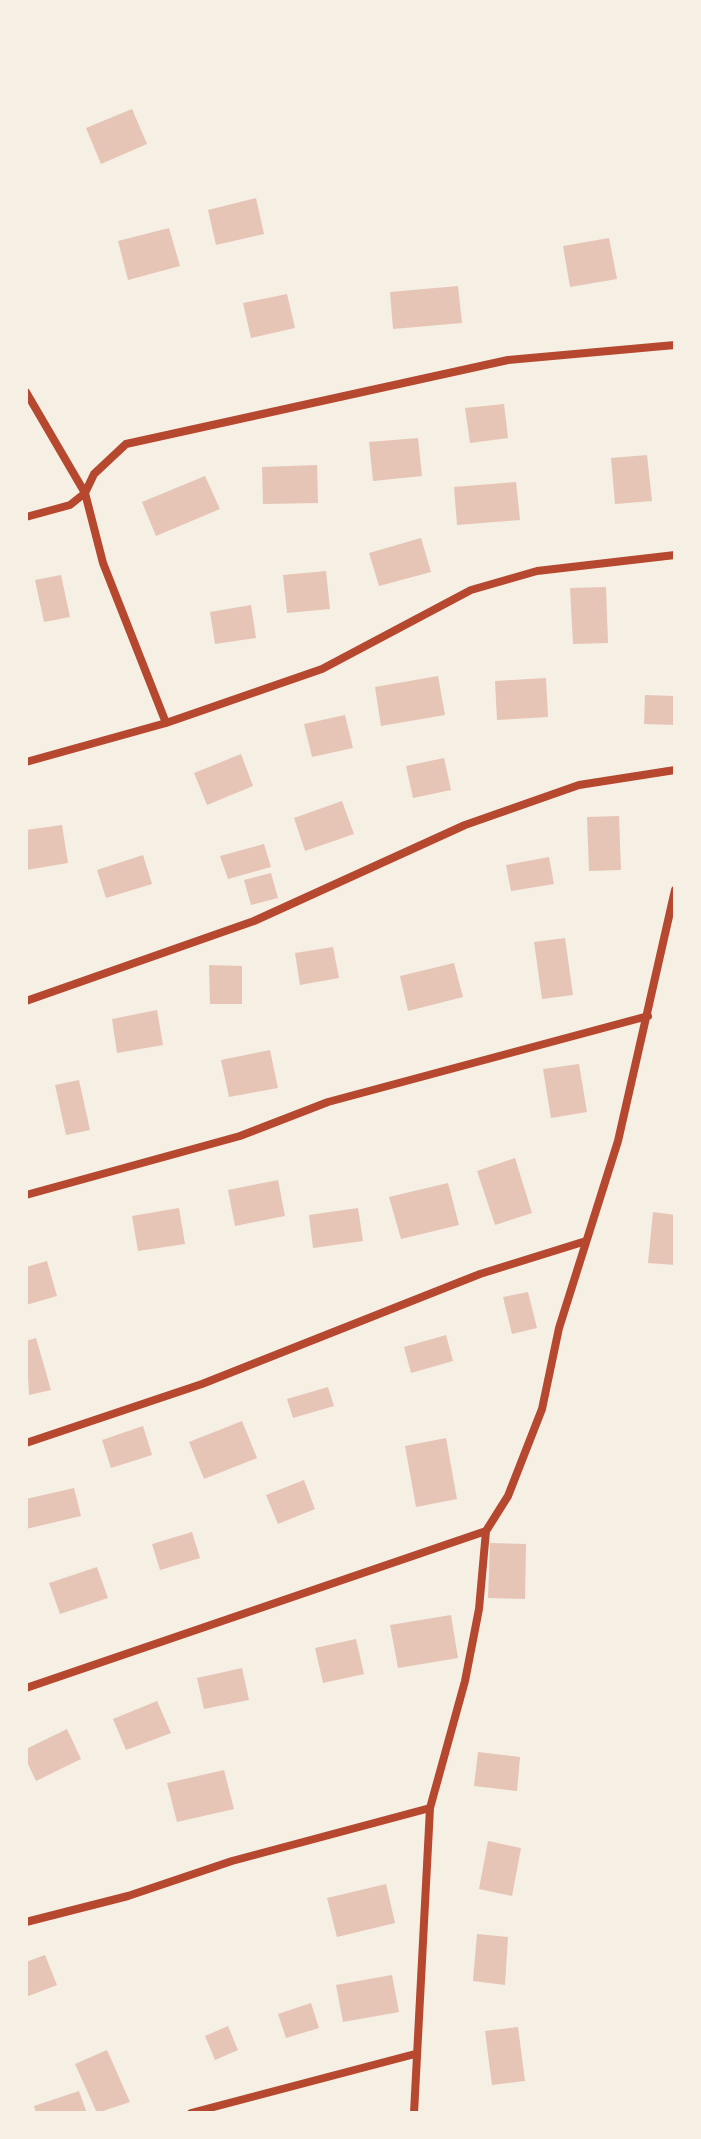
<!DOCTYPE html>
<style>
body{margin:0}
#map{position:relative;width:701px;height:2139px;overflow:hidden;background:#f6efe4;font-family:"Space Grotesk",sans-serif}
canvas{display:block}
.frame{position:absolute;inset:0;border:28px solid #f6efe4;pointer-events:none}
</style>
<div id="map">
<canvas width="701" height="2139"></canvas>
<div class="frame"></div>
</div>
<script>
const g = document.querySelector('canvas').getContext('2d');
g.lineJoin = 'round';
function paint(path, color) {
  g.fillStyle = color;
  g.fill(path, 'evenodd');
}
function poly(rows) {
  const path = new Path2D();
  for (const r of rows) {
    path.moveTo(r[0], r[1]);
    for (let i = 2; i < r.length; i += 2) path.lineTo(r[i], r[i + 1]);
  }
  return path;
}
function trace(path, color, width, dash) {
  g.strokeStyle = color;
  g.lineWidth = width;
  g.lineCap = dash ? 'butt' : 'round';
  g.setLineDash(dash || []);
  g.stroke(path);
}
paint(poly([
 [132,109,147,144,101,164,86,128],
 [256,198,264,234,216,245,208,210],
 [169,228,180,266,128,280,118,241],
 [609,238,617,279,570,287,563,246],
 [458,286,462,323,393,329,390,292],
 [287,294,295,328,251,338,243,303],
 [504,404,508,438,470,443,465,408],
 [418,438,422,476,373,481,369,442],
 [647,455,652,501,615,504,611,458],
 [317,465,318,503,263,504,262,467],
 [205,476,220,509,156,536,142,502],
 [516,482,520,520,457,525,454,487],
 [421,538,431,572,379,586,369,553],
 [326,571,330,609,287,613,283,575],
 [61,575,70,617,44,622,35,580],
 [606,587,608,643,573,644,570,588],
 [251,605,256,638,215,644,210,612],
 [438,676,445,715,381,726,375,687],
 [546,678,548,717,497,720,495,681],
 [645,695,675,696,675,725,644,724],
 [345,715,353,748,312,757,304,724],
 [241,754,253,786,207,805,194,773],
 [444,758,451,790,413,798,406,766],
 [342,801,354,834,305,851,294,818],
 [619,816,621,870,589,871,587,817],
 [62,825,68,863,26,870,26,830],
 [264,844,271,867,228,879,220,856],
 [143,855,152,884,106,898,97,870],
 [549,857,554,884,511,891,506,865],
 [271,873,278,898,251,905,244,880],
 [565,938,573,995,542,999,534,942],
 [333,947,339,978,300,985,295,953],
 [454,963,463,997,408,1011,400,976],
 [209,965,242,966,242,1004,210,1004],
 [157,1010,163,1045,117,1053,112,1019],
 [270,1050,278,1088,229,1097,221,1060],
 [579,1064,587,1112,551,1118,543,1069],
 [79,1080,90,1130,66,1135,55,1085],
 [515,1158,532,1213,495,1225,477,1171],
 [278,1180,285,1216,235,1226,228,1190],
 [448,1183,459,1225,401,1239,389,1197],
 [179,1208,185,1244,138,1251,132,1216],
 [358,1208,363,1241,313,1248,309,1215],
 [653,1212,675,1215,675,1265,648,1263],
 [47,1261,57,1296,26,1305,26,1267],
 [528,1292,537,1328,512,1334,503,1297],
 [446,1335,453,1361,411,1373,404,1347],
 [36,1338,51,1390,29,1395,26,1341],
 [328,1387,334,1406,293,1418,287,1399],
 [242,1421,257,1458,204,1479,189,1442],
 [143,1426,152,1455,111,1468,102,1440],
 [446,1438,457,1499,416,1507,405,1446],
 [304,1480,315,1509,278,1524,266,1495],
 [74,1488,81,1516,26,1529,26,1499],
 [192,1532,200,1558,160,1570,152,1544],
 [490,1543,526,1544,525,1599,488,1598],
 [97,1567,108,1598,60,1614,49,1583],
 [451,1615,458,1658,398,1668,390,1625],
 [356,1639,364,1674,323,1683,315,1648],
 [242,1668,249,1700,204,1709,197,1678],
 [157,1701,171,1733,126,1750,113,1719],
 [67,1729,81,1759,36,1781,26,1760,26,1749],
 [478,1752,520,1757,517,1791,474,1786],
 [224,1770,234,1809,177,1822,167,1783],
 [488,1841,521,1848,512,1896,479,1889],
 [386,1884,395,1923,337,1937,327,1898],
 [477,1934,508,1937,505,1985,473,1981],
 [45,1955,57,1985,26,1997,26,1962],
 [392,1975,399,2012,343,2022,336,1985],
 [311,2003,319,2028,286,2038,278,2014],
 [228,2026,238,2050,215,2060,205,2036],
 [518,2027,525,2081,492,2085,485,2031],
 [107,2050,130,2102,97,2113,75,2064],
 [79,2091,87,2113,36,2113,34,2106]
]), '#e6c5b7');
trace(poly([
 [26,392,85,493,103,563,166,723],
 [26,517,70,505,85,493,94,474,126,444,508,360,675,345],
 [26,762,166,723,322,669,471,590,537,571,675,555],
 [26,1001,254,921,465,825,579,785,675,770],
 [26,1195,240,1136,328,1102,648,1016],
 [26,1443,202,1384,480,1274,586,1241],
 [26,1688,486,1531],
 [26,1922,128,1896,232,1861,430,1808],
 [191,2113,415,2054],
 [414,2113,430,1808,465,1681,479,1609,486,1531,508,1496,542,1409,559,1328,618,1141,675,890]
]), '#b5482f', 8);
</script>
